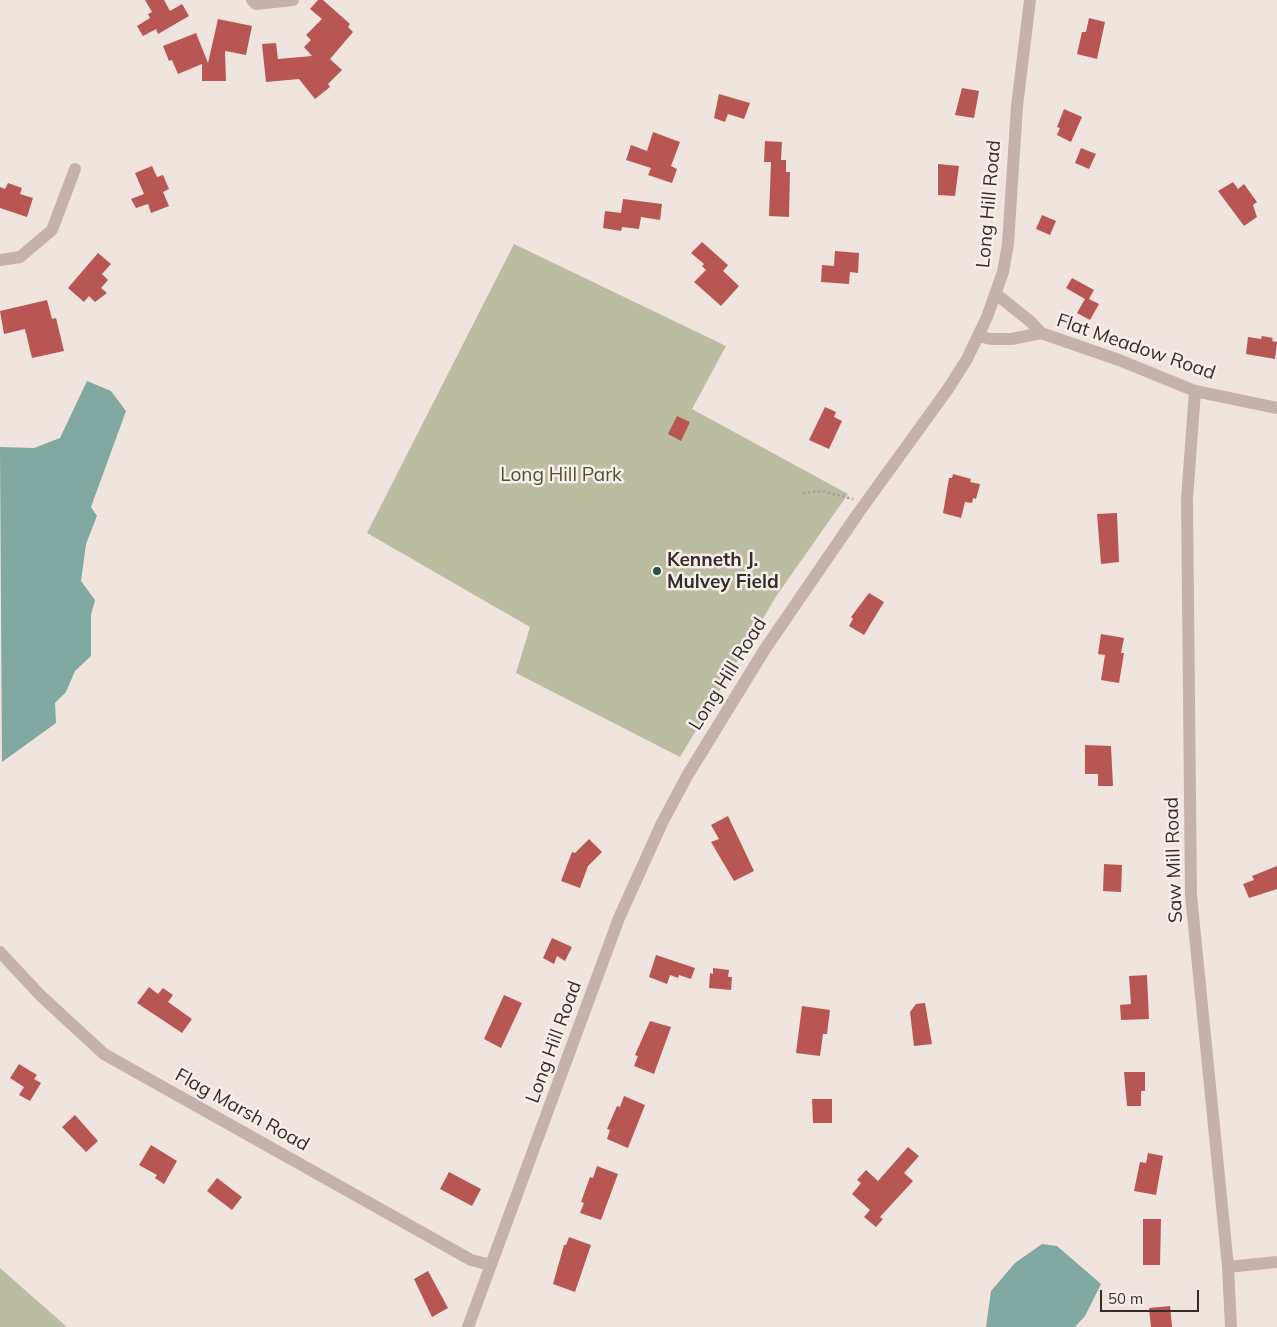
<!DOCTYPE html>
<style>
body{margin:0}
#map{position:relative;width:1277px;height:1327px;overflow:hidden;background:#f0e4de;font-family:Mulish,sans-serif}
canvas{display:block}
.scale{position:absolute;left:1100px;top:1290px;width:99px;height:22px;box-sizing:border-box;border:2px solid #352b2a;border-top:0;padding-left:6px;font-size:15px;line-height:18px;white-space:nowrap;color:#352b2a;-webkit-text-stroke:4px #f8efea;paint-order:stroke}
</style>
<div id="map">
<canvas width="1277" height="1327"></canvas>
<div class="scale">50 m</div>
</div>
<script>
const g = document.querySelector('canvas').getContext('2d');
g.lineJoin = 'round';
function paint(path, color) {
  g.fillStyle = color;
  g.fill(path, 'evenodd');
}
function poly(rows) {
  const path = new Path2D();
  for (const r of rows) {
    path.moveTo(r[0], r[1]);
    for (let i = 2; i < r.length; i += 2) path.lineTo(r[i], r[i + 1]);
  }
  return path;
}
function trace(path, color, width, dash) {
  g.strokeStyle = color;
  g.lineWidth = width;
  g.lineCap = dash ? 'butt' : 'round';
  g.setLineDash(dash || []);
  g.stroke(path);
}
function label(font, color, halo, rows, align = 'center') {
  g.font = font + ' Mulish,sans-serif';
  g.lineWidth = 5;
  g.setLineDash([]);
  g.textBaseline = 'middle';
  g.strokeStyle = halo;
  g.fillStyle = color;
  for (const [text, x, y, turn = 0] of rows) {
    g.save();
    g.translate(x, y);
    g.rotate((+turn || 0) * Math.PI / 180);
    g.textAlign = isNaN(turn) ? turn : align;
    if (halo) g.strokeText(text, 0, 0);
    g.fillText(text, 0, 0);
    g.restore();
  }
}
paint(poly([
 [514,244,726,346,692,409,848,494,777,595,680,757,516,673,530,627,367,533],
 [0,1268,25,1290,67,1327,0,1327]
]), '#babda0');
paint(poly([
 [87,381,111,391,126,411,91,507,97,516,86,544,81,581,95,600,91,615,91,656,75,671,66,692,55,703,56,723,2,762,0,447,34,448,60,438],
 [1042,1244,1057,1246,1101,1284,1085,1316,1075,1327,986,1327,991,1291,1015,1263]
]), '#81a9a2');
paint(poly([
 [145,0,164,0,170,11,182,4,189,16,158,34,156,29,143,36,137,26,150,18,148,14,152,12],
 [318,0,323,0,350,24,348,27,353,32,330,59,342,70,328,84,330,87,315,99,299,79,266,82,262,44,276,43,278,59,312,56,304,47,311,40,306,35,322,19,310,9],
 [1089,18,1105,22,1097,59,1077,54,1082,32,1086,32],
 [218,19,252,26,246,55,225,51,226,81,202,81,202,64,178,74,172,60,169,61,163,46,196,33,208,63],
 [962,88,979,91,974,118,955,115],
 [719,94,750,103,744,119,728,114,725,122,714,118],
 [1064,109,1082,117,1071,142,1057,135,1060,128,1057,127],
 [653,132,680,142,671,166,677,169,672,183,648,175,651,168,626,160,631,145,647,151],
 [765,141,782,142,781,160,786,160,786,172,790,172,789,217,769,216,771,162,764,162],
 [1081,148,1096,154,1089,169,1075,163],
 [938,164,959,166,955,196,938,195],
 [152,166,157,177,163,175,169,189,163,192,169,206,151,213,148,204,136,208,131,199,144,194,135,173],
 [1233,182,1238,189,1244,184,1257,202,1253,205,1257,217,1244,226,1218,191],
 [8,183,22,188,20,194,33,198,27,217,0,208,0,187,5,189],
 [623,199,662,204,660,220,641,217,639,229,622,227,621,231,603,228,605,211,621,213],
 [1042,215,1056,221,1050,235,1036,229],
 [702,242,728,265,723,271,739,286,721,306,694,282,706,270,702,266,704,264,691,253],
 [835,251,859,253,858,273,850,272,849,284,821,282,822,265,834,266],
 [98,253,111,264,102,274,108,280,101,288,107,293,95,302,89,296,84,302,68,288],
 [1072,278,1094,290,1089,299,1099,304,1090,320,1077,313,1085,299,1066,288],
 [47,300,52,319,56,318,64,351,32,358,25,329,4,334,0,311],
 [1262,336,1273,338,1272,341,1277,342,1275,359,1246,354,1248,337,1261,339],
 [825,407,836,412,834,417,842,421,829,449,809,440],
 [677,416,690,422,681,441,668,434],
 [953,474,971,479,970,482,980,484,976,499,973,498,972,503,965,502,961,518,943,513,949,478,952,478],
 [1117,513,1119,562,1101,564,1097,514],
 [869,593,884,602,864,635,849,626,853,619,851,617],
 [1101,634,1124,638,1121,653,1124,653,1119,683,1101,680,1105,655,1098,654],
 [1085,745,1111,746,1113,786,1098,786,1098,774,1085,774],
 [728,816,754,871,734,881,711,842,719,839,711,825],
 [589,839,602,852,588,866,580,888,561,881,572,852,575,853],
 [1104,864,1122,865,1121,892,1103,891],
 [1277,866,1277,889,1249,898,1243,884,1254,880,1252,876],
 [552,938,572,947,565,961,557,956,554,964,543,958],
 [656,955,695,968,691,979,679,975,678,978,670,975,667,984,649,977],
 [713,968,729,970,728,977,732,977,731,990,709,988,710,973,713,974],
 [1147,975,1149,1019,1121,1020,1120,1005,1131,1004,1129,976],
 [149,987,158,994,163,988,173,995,168,1002,192,1019,182,1033,137,1003],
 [504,995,522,1003,501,1048,484,1039],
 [925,1003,932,1044,914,1046,910,1012,916,1004],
 [802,1006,830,1010,827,1034,823,1034,820,1056,796,1053],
 [650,1021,671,1027,654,1074,634,1066,638,1056,635,1055],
 [19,1064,37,1075,34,1079,41,1083,30,1101,19,1095,24,1087,10,1078],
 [1124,1072,1145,1072,1145,1091,1141,1091,1141,1106,1127,1106],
 [624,1096,645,1105,628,1148,607,1139,610,1130,607,1129,617,1106,620,1107],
 [812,1099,832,1099,832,1123,813,1123],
 [75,1115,98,1141,86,1152,62,1127],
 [151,1145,177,1161,164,1184,155,1178,157,1175,139,1165],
 [908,1147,919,1156,904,1173,913,1181,880,1217,883,1219,876,1227,864,1217,870,1210,852,1194,861,1183,857,1180,866,1170,878,1181],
 [1148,1153,1163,1156,1156,1195,1134,1191,1140,1162,1146,1163],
 [597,1166,618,1174,601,1220,580,1213,584,1203,581,1202,590,1177,593,1178],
 [449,1172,481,1189,472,1206,440,1189],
 [217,1178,242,1197,232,1210,207,1191],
 [1143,1219,1161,1219,1160,1265,1143,1265],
 [569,1237,591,1245,575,1292,553,1284,564,1245,566,1245],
 [428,1271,448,1308,432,1317,414,1279],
 [1170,1306,1172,1327,1151,1327,1149,1308]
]), '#b85654');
trace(poly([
 [803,493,822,491,853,499]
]), '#b29c96', 2.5, [2.5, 2.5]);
trace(poly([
 [252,0,256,4,293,0],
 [0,260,20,257,52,230,75,169],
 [996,294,1031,322,1041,333,1119,360,1195,391,1277,408],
 [978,336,991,339,1012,339,1041,333],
 [1195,391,1187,499,1191,895,1228,1267,1231,1327],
 [0,952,40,995,104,1054,471,1260,491,1265],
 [1228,1267,1277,1262],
 [468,1327,619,918,662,823,687,776,765,649,859,512,948,389,967,359,987,317,1003,272,1008,244,1017,106,1030,0]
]), '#c6b2ac', 12);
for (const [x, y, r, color] of [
 [657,571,5,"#24524b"]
]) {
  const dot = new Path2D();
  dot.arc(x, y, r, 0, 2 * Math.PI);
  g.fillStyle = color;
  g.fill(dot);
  trace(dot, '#f8efea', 2);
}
label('19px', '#352b2a', '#f8efea', [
 ["Long Hill Road",989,204,-85],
 ["Flat Meadow Road",1136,347,19],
 ["Long Hill Road",728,674,-58],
 ["Saw Mill Road",1174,860,-92],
 ["Long Hill Road",554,1042,-70],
 ["Flag Marsh Road",242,1110,29]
]);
label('19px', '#4c5130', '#f8efea', [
 ["Long Hill Park",561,475]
]);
label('bold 19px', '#352b2a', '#f8efea', [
 ["Kenneth J.",667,560],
 ["Mulvey Field",667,582]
], 'left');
</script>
